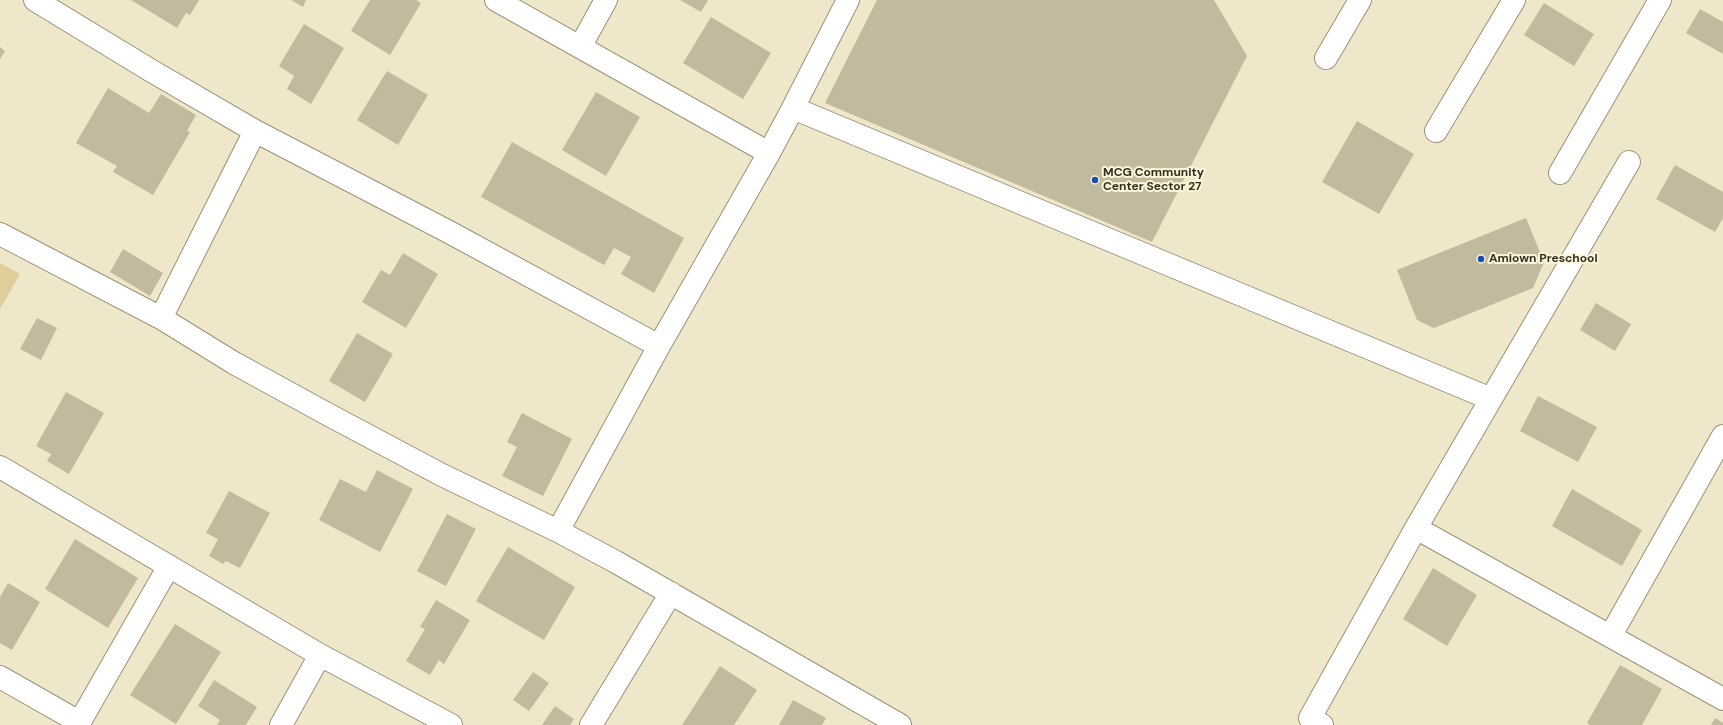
<!DOCTYPE html>
<style>
body{margin:0}
canvas{display:block;background:#efe7ca}
</style>
<canvas width="1723" height="725"></canvas>
<script>
const g = document.querySelector('canvas').getContext('2d');
g.lineJoin = 'round';
function paint(path, color) {
  g.fillStyle = color;
  g.fill(path, 'evenodd');
}
function poly(rows) {
  const path = new Path2D();
  for (const r of rows) {
    path.moveTo(r[0], r[1]);
    for (let i = 2; i < r.length; i += 2) path.lineTo(r[i], r[i + 1]);
  }
  return path;
}
function trace(path, color, width, dash) {
  g.strokeStyle = color;
  g.lineWidth = width;
  g.lineCap = dash ? 'butt' : 'round';
  g.setLineDash(dash || []);
  g.stroke(path);
}
function label(font, color, halo, rows, align = 'center') {
  g.font = font + ' "DM Sans",sans-serif';
  g.lineWidth = 4;
  g.setLineDash([]);
  g.textBaseline = 'middle';
  g.strokeStyle = halo;
  g.fillStyle = color;
  for (const [text, x, y, turn = 0] of rows) {
    g.save();
    g.translate(x, y);
    g.rotate((+turn || 0) * Math.PI / 180);
    g.textAlign = isNaN(turn) ? turn : align;
    if (halo) g.strokeText(text, 0, 0);
    g.fillText(text, 0, 0);
    g.restore();
  }
}
paint(poly([
 [0,263,20,274,0,309]
]), '#ddce9a');
paint(poly([
 [131,0,199,0,190,15,186,13,177,28],
 [291,0,306,0,303,7],
 [370,0,416,0,421,3,390,55,351,31],
 [680,0,708,0,701,12],
 [877,0,1214,0,1247,56,1152,242,825,103],
 [1544,3,1594,34,1574,66,1524,35],
 [1700,9,1723,22,1723,54,1686,33],
 [711,17,771,53,743,99,683,63],
 [304,24,344,48,311,104,287,89,294,76,279,66],
 [0,47,5,51,0,59],
 [387,71,428,95,398,145,357,120],
 [108,88,149,113,161,94,196,115,187,131,190,132,153,195,113,172,117,166,76,143],
 [596,92,640,117,606,176,562,150],
 [1357,121,1414,154,1379,214,1322,182],
 [512,142,684,238,654,293,621,274,631,257,614,248,604,265,481,197],
 [1675,165,1723,192,1723,218,1715,232,1656,199],
 [1526,218,1544,262,1533,288,1434,328,1417,320,1397,270],
 [123,249,163,273,150,296,110,272],
 [403,253,438,274,406,328,362,302,381,270,390,275],
 [1596,303,1631,324,1615,351,1580,330],
 [37,318,57,328,41,360,20,349],
 [357,333,393,354,365,402,329,381],
 [66,392,104,413,69,474,47,461,51,454,36,446],
 [1538,396,1597,427,1578,462,1520,431],
 [522,413,572,439,543,496,502,476,517,447,507,442],
 [377,470,413,489,380,552,319,520,340,479,366,492],
 [1572,489,1642,530,1622,566,1552,526],
 [229,491,270,513,240,568,226,561,223,564,209,556,218,539,206,533],
 [447,514,476,529,446,586,417,571],
 [75,539,138,578,108,628,45,589],
 [508,547,575,587,544,640,476,601],
 [1433,568,1477,595,1447,646,1403,619],
 [8,583,40,602,12,650,0,643,0,597],
 [436,600,470,620,444,664,439,660,430,675,406,661,425,629,420,627],
 [175,624,221,652,176,724,130,695],
 [1620,665,1662,689,1642,725,1590,725,1587,723],
 [720,666,757,690,734,725,682,725],
 [533,672,549,683,529,711,513,700],
 [214,680,257,707,246,725,217,725,220,720,198,706],
 [793,700,826,718,822,725,779,725],
 [555,706,574,719,570,725,542,725],
 [1715,718,1723,723,1723,725,1711,725]
]), '#c2ba9e');
const street = poly([
 [35,0,150,70,255,131,449,232,659,346],
 [496,0,769,153],
 [580,47,606,0],
 [1326,58,1360,0],
 [793,108,1491,399,1416,528,1310,718,1322,725],
 [1436,131,1514,0],
 [1560,173,1660,0],
 [0,234,161,318,234,363,329,415,442,475,558,531,616,562,900,725],
 [161,318,255,131],
 [1491,399,1629,162],
 [0,467,320,655,451,725],
 [1416,528,1723,699],
 [558,531,659,346,769,153,793,108,848,0],
 [1611,635,1723,436],
 [0,677,79,722],
 [78,725,169,566],
 [281,725,320,655],
 [591,725,671,593]
]);
trace(street, '#9a9278', 24);
trace(street, '#fff', 22);
for (const [x, y, r, color] of [
 [1095,180,4,"#164fbb"],
 [1481,259,4,"#164fbb"]
]) {
  const dot = new Path2D();
  dot.arc(x, y, r, 0, 2 * Math.PI);
  g.fillStyle = color;
  g.fill(dot);
  trace(dot, '#fcf4d7', 1.5);
}
label('bold 12px', '#322f24', '#fcf4d7', [
 ["MCG Community",1103,173],
 ["Center Sector 27",1103,187],
 ["Amiown Preschool",1489,259]
], 'left');
</script>
